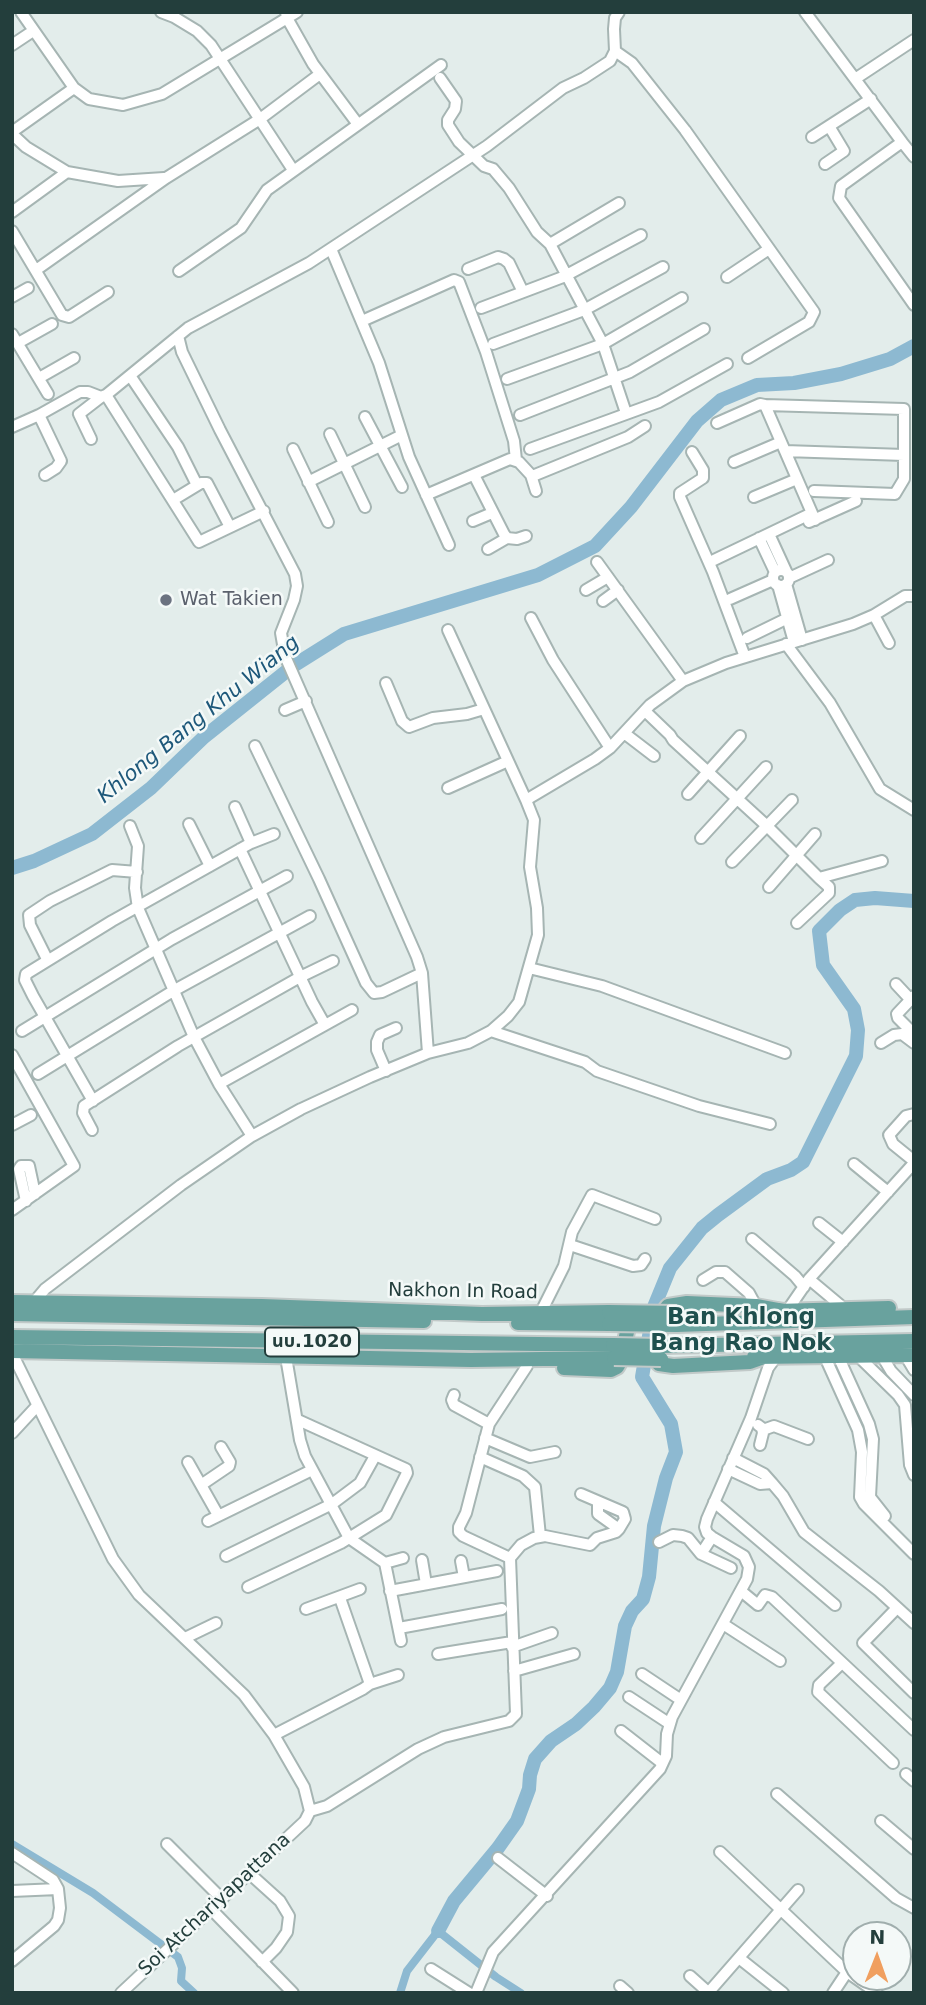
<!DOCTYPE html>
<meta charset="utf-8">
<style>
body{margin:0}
#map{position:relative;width:926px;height:2005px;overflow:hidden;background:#e3edeb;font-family:"DejaVu Sans",sans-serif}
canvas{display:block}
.frame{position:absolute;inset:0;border:14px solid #233e3c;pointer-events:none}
.north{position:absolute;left:842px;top:1921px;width:70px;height:70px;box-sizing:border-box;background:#f4f9f8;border:2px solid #a0aead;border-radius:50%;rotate:1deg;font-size:19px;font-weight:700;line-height:28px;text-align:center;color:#233e3c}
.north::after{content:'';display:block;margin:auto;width:24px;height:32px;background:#f09f5f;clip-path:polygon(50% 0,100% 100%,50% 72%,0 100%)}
</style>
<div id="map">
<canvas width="926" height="2005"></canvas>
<div class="frame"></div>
<div class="north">N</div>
</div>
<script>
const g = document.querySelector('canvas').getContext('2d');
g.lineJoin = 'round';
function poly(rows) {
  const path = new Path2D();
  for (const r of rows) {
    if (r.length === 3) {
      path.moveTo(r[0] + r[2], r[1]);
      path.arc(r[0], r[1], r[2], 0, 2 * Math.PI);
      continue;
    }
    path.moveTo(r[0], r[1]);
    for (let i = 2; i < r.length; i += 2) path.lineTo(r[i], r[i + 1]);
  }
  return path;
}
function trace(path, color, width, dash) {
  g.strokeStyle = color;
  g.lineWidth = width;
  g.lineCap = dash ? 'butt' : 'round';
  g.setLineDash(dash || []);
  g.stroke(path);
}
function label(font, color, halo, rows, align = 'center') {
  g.font = font + ' "DejaVu Sans","Noto Sans Thai",sans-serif';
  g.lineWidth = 5;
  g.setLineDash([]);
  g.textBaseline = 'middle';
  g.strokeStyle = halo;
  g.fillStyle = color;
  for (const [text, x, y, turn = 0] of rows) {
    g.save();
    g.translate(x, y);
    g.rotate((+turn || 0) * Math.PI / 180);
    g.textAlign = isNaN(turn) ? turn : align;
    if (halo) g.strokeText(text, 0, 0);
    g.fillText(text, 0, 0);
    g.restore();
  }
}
trace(poly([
 [12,1844,93,1893,178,1957,182,1968,181,1981,194,1993],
 [400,1993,407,1971,438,1931,496,1977,521,1993]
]), '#8db9d1', 8);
trace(poly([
 [12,868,34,861,92,834,151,788,204,737,293,666,344,634,538,575,595,546,631,507,697,421,721,400,757,385,794,383,841,374,890,359,914,346],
 [438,1931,454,1901,498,1848,517,1821,529,1789,530,1775,535,1759,551,1741,576,1724,594,1707,610,1688,617,1672,625,1626,632,1611,643,1599,649,1577,654,1526,666,1478,676,1452,671,1424,642,1377,654,1307,670,1268,702,1228,718,1215,767,1179,791,1170,803,1162,856,1056,858,1030,854,1009,823,965,819,931,840,910,855,900,875,898,914,901]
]), '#8db9d1', 14);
const minor = poly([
 [21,12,74,88,89,99,123,105,162,94,297,12],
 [161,12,174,17,197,31,211,45,293,170],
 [286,12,287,18,313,64,357,123],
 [805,12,902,142,841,186,839,198,914,305],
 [12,45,33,31],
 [615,51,632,63,685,130,814,312,809,322,748,358],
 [440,78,456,101,455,109,448,120,448,125,459,142,484,166,493,169,509,188,537,232,550,244,603,344,626,413],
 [855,79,914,40],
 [12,132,74,88],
 [12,134,26,147,67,172,118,181,164,178],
 [812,137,871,99],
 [902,142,914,157],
 [825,164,844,151,829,126],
 [12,212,67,172],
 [12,231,62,315,69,317,108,292],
 [550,244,619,203],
 [331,249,379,363,409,457,449,545],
 [468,269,498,257,504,259,509,263,523,292],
 [36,270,166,178,260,119,320,74],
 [179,271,241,228,267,190,441,65],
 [727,277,769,249],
 [12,297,28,288],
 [481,308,563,277,641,235],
 [362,321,454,280,459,282,486,352,514,441,516,460],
 [12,334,48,394],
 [178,336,182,352,220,430,295,574,297,586,294,600,281,633,285,656,417,957,422,973,428,1053],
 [18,343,52,324],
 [493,344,584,310,663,267],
 [131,377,178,447,197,485],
 [39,378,74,358],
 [507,379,603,344,682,298],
 [106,395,199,542,264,511],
 [39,415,61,461,56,468,45,475],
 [520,415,630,372,704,329],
 [365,417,402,487],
 [717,423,760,404,765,405],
 [12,427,39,415,80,392,88,392,101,397,106,395,188,328,309,263,487,146,563,88,584,78,610,61,615,51,614,29,615,18,619,12],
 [330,434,365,507],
 [91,439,79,414,101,397],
 [293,449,328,522],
 [530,449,659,402,727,364],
 [785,451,904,455],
 [692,452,703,470,703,478,680,493,680,497,713,572,745,657],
 [734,462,781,442],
 [474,475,504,534,507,538,517,539,526,536],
 [531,475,536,491],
 [308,482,402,435],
 [814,491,895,494,904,479,904,409,765,405,815,520],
 [426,495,510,459,519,462,531,475,535,475,628,437,645,426],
 [754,497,797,479],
 [173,500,201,483,207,483,230,527],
 [473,521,492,513],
 [809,522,856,501],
 [769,534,786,571],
 [759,538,775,572],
 [488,549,507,538],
 [714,560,812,513],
 [597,562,683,681],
 [781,578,8],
 [789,578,828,560],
 [786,584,802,640],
 [778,585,794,642],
 [586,590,608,577],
 [730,599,773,580],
 [603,601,618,590],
 [874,615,889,643],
 [531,618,553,660,610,748],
 [448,630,526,800],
 [747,638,792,616],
 [786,644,830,703,880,789,914,810],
 [386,683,402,721,409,727,433,718,467,714,484,709],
 [285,710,306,701],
 [645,711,670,735,673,740,767,826,819,878,882,861],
 [624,733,654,756],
 [255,746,319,879,366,983,374,993,382,992,422,973],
 [448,788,508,761],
 [688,794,740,736],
 [235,807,251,843],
 [189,824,210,866],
 [130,826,138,846,135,888,138,908,194,1037,219,1084,252,1136],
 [701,838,766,767],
 [240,849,312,1002,325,1025],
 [732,862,792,800],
 [769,887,815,834],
 [797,923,829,893,829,887,819,878],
 [47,959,30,925,29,915,50,901,112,870,137,872],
 [529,968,602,986,785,1053],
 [896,984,910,999],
 [914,996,897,1014,898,1018,914,1034],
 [22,1031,172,939,287,876],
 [491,1031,585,1062,597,1071,699,1106,770,1124],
 [881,1043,894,1035,902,1034,914,1043],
 [12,1055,74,1166,12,1210],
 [386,1071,377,1050,377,1042,380,1035,396,1028],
 [38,1074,173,991,310,916],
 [219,1084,352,1010],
 [93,1101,33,996,25,980,26,974,112,921,251,843,274,834],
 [914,1114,906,1116,889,1135,893,1144,914,1161],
 [12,1125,31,1115],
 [92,1130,83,1113,84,1106,178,1046,300,977,333,961],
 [854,1164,888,1192],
 [26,1201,19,1169,21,1166,29,1166,35,1194],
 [819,1223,843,1242],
 [752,1239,795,1276,804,1287],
 [570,1245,633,1266,641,1265,645,1259],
 [809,1279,846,1310],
 [703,1280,716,1272,725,1272,749,1293,756,1306],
 [34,1302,45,1289,181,1185,252,1136,301,1109,370,1077,428,1053,468,1043,491,1031,508,1016,519,1002,538,935,537,908,530,867,534,820,526,800,595,759,610,748,650,705,683,681,726,663,853,624,874,615,905,596,914,596],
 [543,1308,564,1266,572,1232,592,1195,655,1219],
 [787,1311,809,1279,914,1163],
 [12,1353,113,1559,139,1595,244,1695,274,1735,304,1787,310,1811,305,1821,121,1993],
 [905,1355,914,1370],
 [838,1356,869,1424,873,1439,870,1497,885,1516],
 [882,1356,891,1371,914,1395],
 [286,1357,300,1440,305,1456,349,1538,385,1563,401,1641],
 [825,1357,858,1430,862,1452,860,1497,864,1504,914,1554],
 [859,1357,898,1395,905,1405,910,1465,914,1475],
 [454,1395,452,1400,454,1405,489,1424],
 [758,1425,762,1428,763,1433,760,1445],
 [763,1430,774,1426,808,1439],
 [12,1433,37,1406],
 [485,1438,530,1457,555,1452],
 [480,1457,523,1476,535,1487,540,1536],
 [188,1462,218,1515],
 [728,1469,760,1484,772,1483,764,1474,733,1458],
 [772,1483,783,1496,804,1532,879,1591,914,1623],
 [201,1485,229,1466,230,1462,221,1447],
 [581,1494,623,1512,625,1519,619,1529],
 [714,1502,835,1605],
 [208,1521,312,1470],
 [712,1537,701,1554,731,1568],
 [659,1542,673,1535,682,1536,688,1538,701,1554],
 [226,1556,332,1504,360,1483,375,1456],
 [510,1558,521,1545,534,1538,545,1536,590,1545,597,1538,616,1532,619,1529,598,1514,598,1502],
 [422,1560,426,1584],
 [461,1561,464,1577],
 [385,1563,403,1558],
 [248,1587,341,1543,386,1515,407,1473,406,1469,298,1420],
 [390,1591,497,1571],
 [741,1591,758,1605,765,1595,772,1597,914,1730],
 [340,1598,370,1684],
 [897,1608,863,1643,914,1693],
 [306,1609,360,1589],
 [723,1624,780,1661],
 [399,1628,502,1609],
 [185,1638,216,1623],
 [512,1647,552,1633],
 [438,1654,512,1642],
 [841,1664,819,1685,818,1692,893,1763],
 [514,1671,574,1654],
 [642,1674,681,1700],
 [629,1697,670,1724],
 [621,1731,662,1763],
 [274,1735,363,1689,370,1684,398,1675],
 [906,1774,914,1781],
 [777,1794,896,1898,914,1908],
 [310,1811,327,1806,418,1749,444,1737,509,1721,516,1714,510,1558,463,1536,459,1532,459,1527,466,1513,489,1424,527,1366],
 [881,1821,914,1849],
 [167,1844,221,1898],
 [720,1852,847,1972,877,1993],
 [12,1853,53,1880,58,1889,60,1908,58,1920,54,1926,12,1961],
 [498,1858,547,1896],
 [249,1873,280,1901,289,1916,287,1932,276,1948,262,1962],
 [12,1891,58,1889],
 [210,1908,293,1993],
 [739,1958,783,1993],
 [431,1969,469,1993],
 [690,1976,709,1993],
 [620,1986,628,1993],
 [476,1993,493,1952,660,1769,666,1756,667,1734,672,1717,747,1579,749,1567,744,1556,712,1537,707,1533,705,1527,707,1519,751,1418,768,1368,776,1357],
 [708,1993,798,1890],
 [833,1993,847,1972]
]);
const major = poly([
 [12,1302,262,1306,482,1314,609,1312],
 [776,1311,889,1308],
 [12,1314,424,1321],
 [518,1323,609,1324],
 [676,1325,914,1317],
 [12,1337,613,1345],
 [661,1346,914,1341],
 [12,1351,471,1360,614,1358],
 [754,1357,914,1355],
 [764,1357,750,1362,673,1366,659,1364,654,1358,665,1310,668,1306,687,1303,756,1306,783,1311],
 [564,1368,611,1370,617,1367,621,1360,631,1313]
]);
trace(minor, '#a6b5b3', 14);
trace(major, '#c1c9c8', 18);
trace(minor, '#fff', 10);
trace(major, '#69a29e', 14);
const majorBridge = poly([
 [609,1312,677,1313],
 [609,1324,676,1325],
 [613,1345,661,1346],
 [614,1358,661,1359]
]);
trace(majorBridge, '#c1c9c8', 18, []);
trace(majorBridge, '#69a29e', 14);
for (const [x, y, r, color] of [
 [166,600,7,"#6b7280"]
]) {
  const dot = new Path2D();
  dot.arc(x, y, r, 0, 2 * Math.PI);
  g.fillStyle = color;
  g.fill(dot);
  trace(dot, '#f4f9f8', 2.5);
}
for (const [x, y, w] of [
 [312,1342,94]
]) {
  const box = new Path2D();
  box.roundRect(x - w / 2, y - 14.5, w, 29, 5);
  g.fillStyle = '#f4f9f8';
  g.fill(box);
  trace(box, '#233e3c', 2);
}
label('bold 18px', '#233e3c', null, [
 ["นบ.1020",312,1342]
]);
label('19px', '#5b616d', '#f4f9f8', [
 ["Wat Takien",180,600]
], 'left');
label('19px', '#233e3c', '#f4f9f8', [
 ["Nakhon In Road",463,1292,1],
 ["Soi Atchariyapattana",215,1905,-43]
]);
label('italic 21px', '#1e587a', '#f4f9f8', [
 ["Khlong Bang Khu Wiang",199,720,-39]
]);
label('bold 23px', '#1f504e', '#f4f9f8', [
 ["Ban Khlong",741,1318],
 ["Bang Rao Nok",741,1344]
]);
</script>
